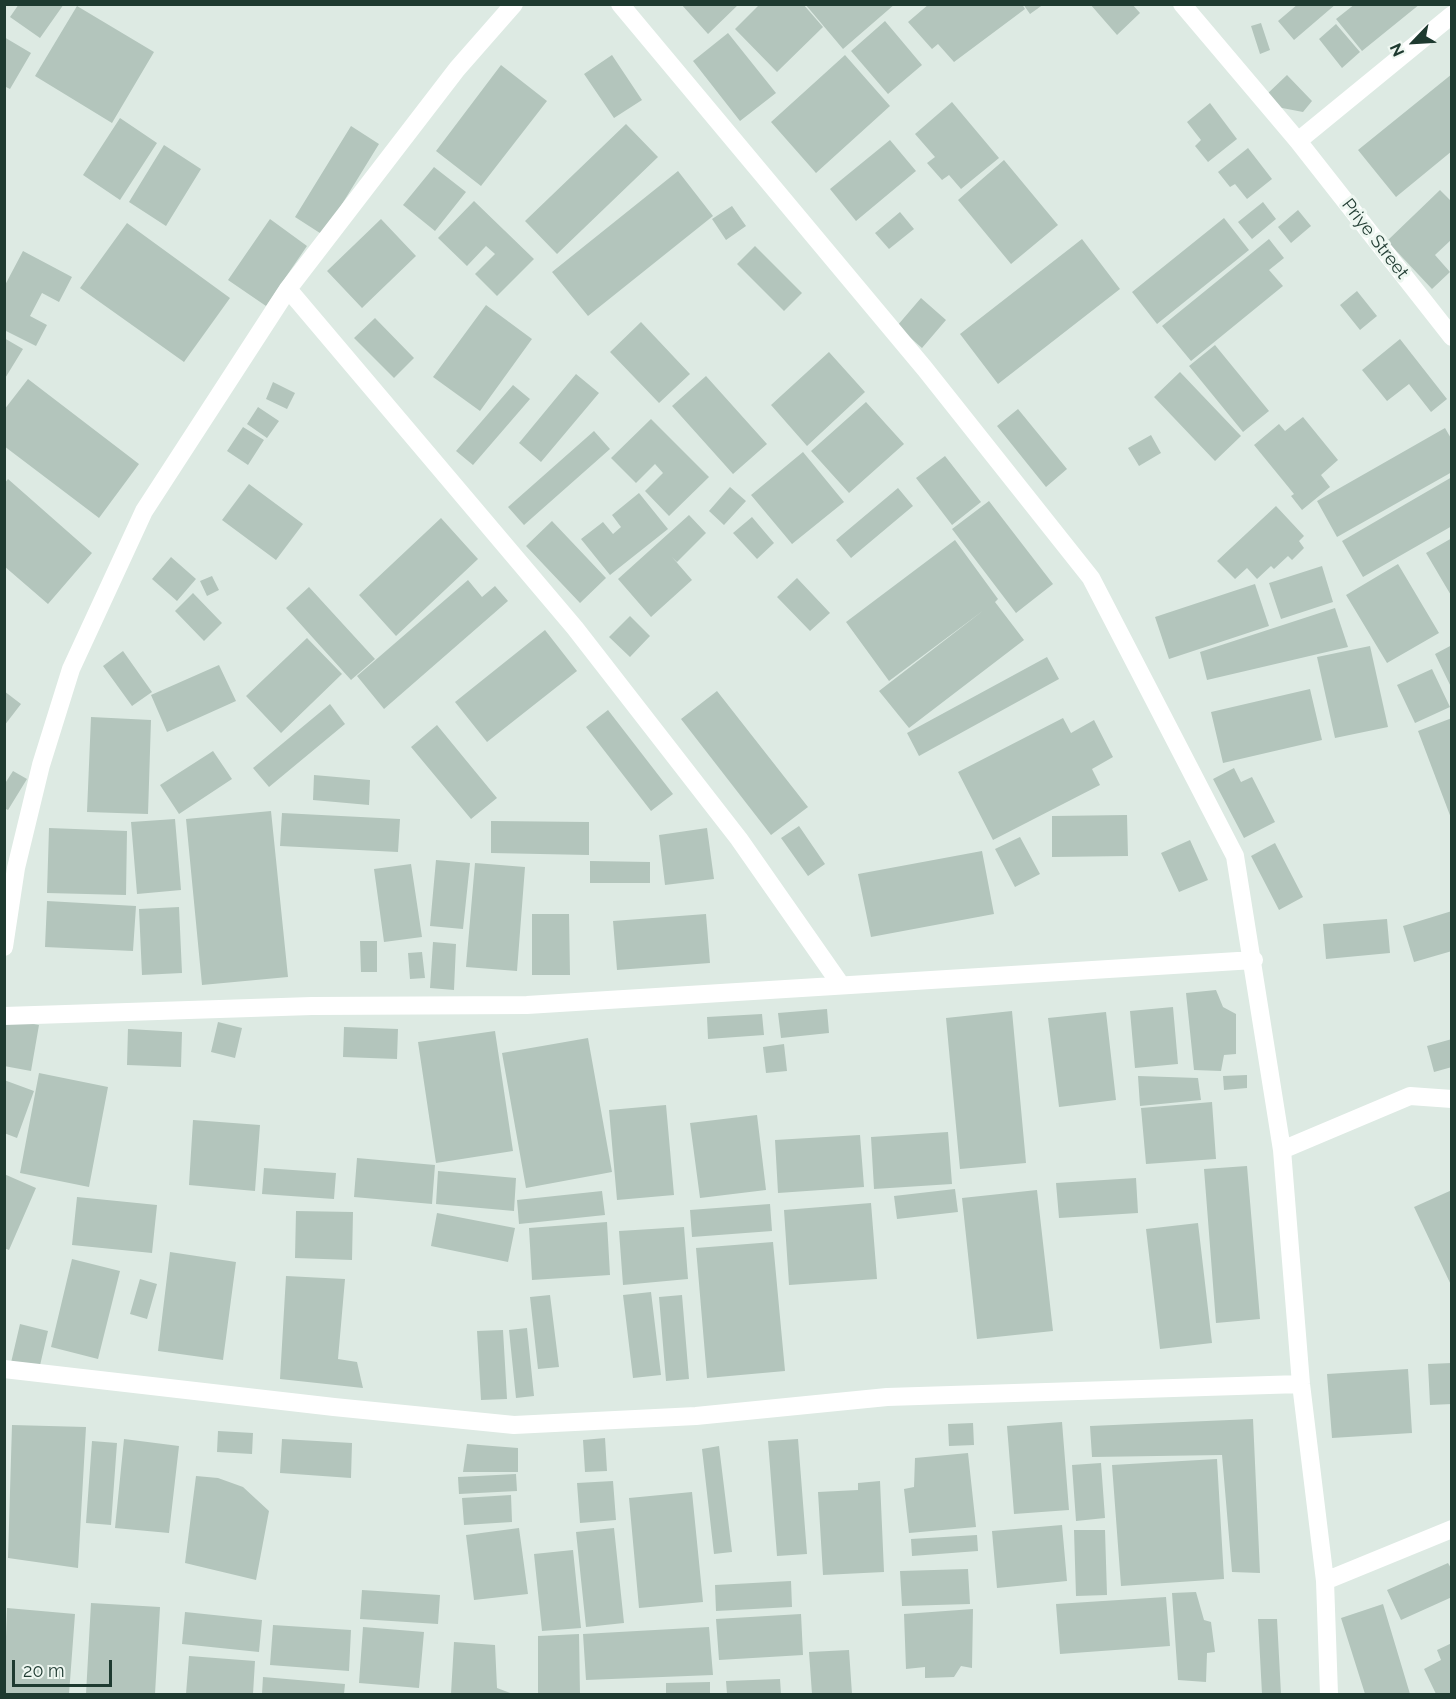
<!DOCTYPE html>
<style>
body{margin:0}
#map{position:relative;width:1456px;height:1699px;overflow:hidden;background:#ddeae3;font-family:Raleway,sans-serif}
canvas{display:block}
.frame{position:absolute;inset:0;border:6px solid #1e3a30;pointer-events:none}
.north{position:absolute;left:1384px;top:12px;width:60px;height:60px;-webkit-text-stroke:4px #eef7f1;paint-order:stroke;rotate:245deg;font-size:16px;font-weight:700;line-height:24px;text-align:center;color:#1e3a30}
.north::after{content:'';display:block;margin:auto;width:21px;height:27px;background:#1e3a30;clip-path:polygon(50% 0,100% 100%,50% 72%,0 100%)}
.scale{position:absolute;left:12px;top:1660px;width:100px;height:27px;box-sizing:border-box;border:3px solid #1e3a30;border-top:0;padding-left:8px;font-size:18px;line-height:21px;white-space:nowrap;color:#1e3a30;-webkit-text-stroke:4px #eef7f1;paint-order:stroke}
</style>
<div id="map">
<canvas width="1456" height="1699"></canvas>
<div class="frame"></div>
<div class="north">N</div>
<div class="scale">20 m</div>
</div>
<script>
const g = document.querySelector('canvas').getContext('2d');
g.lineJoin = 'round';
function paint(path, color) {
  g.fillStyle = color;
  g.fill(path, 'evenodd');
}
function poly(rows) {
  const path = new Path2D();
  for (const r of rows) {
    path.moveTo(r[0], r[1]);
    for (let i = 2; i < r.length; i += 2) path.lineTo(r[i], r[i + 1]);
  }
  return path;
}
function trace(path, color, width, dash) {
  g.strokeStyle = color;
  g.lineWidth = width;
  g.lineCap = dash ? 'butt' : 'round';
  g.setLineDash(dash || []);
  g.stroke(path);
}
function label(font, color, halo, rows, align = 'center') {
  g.font = font + ' Raleway,sans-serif';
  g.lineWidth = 6;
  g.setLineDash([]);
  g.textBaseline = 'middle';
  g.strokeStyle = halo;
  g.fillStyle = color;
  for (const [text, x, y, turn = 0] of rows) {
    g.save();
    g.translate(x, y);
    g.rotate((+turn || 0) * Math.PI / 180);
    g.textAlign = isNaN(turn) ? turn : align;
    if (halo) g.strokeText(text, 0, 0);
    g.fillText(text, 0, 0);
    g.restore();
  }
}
paint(poly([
 [19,4,64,4,40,38,10,17],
 [681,4,739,4,708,34],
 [760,4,803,4,823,27,777,72,735,29],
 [805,4,895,4,843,49],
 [929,4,1022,4,1025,9,954,62,938,44,932,49,908,22],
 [1023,4,1044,4,1030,14],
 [1090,4,1132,4,1140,13,1117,35],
 [1298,4,1336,4,1294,40,1278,21],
 [1355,4,1420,4,1362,51,1336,19],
 [77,6,154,52,112,123,35,76],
 [885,21,922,65,888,94,851,51],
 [1261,23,1270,50,1260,54,1251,26],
 [1336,24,1360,52,1342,68,1319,39],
 [728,33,776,93,740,121,693,61],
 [4,37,31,53,10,89,4,86],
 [612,55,642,100,614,118,584,74],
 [845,55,890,106,816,173,771,122],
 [501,65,547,101,481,186,436,151],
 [1452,74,1452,151,1396,197,1358,150],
 [1287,75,1312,101,1303,112,1277,107,1266,95],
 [952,102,999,158,961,189,949,175,942,180,927,163,935,157,915,134],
 [1210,103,1237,139,1208,162,1195,146,1201,140,1187,122],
 [120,118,157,143,120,200,83,175],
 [626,124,658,157,557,254,525,221],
 [351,126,379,144,323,235,295,217],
 [890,140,916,171,856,221,830,189],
 [164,145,201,169,166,226,129,202],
 [1248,148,1272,179,1247,199,1235,184,1230,187,1218,172],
 [1004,160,1058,225,1011,264,958,200],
 [434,167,466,192,435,231,403,205],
 [678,171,713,216,588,316,552,272],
 [1440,190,1452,202,1452,239,1435,255,1450,272,1432,289,1387,241],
 [474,201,534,259,497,296,475,274,495,254,486,246,467,266,438,238],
 [1263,202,1276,219,1252,239,1238,222],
 [732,206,746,226,726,240,712,219],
 [1298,210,1311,226,1291,243,1278,227],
 [900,212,914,229,889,249,875,233],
 [1224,218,1249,250,1157,324,1132,292],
 [270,219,307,246,266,306,228,280],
 [381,219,416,256,362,308,327,271],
 [127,223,230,298,184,362,80,288],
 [1082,239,1120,289,998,384,960,334],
 [1269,239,1284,258,1269,270,1283,286,1191,361,1162,326],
 [755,246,802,293,784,311,737,264],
 [23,251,72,277,59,302,42,293,30,316,47,325,36,346,4,330,4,287],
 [1357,291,1377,316,1360,330,1340,305],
 [921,298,946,320,922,348,897,326],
 [486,305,532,339,480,411,433,377],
 [375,318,414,358,394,378,354,338],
 [641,322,690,374,659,403,610,352],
 [4,338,23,349,4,380],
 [1400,339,1447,399,1431,412,1409,384,1387,401,1362,370],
 [1215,345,1269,411,1243,432,1189,366],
 [829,352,865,392,807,446,771,405],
 [1180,372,1241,436,1215,461,1154,397],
 [576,374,599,393,541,462,519,443],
 [706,376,767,444,733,474,672,406],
 [28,379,139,464,99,518,4,446,4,410],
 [273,382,295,393,287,409,266,399],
 [513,385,530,399,473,465,456,451],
 [866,402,904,444,849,493,811,451],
 [258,407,279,421,267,438,247,424],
 [1018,409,1067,469,1046,487,997,426],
 [1303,417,1338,460,1321,475,1330,487,1302,510,1291,496,1294,494,1254,445,1279,424,1285,431],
 [651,419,709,477,669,516,645,491,663,473,655,464,636,483,611,458],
 [243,427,264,440,248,465,227,451],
 [1445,428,1452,440,1452,472,1337,537,1317,501],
 [594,431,610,449,524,525,508,507],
 [1151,435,1161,453,1139,466,1128,448],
 [803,452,844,502,792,544,751,495],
 [945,456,981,502,952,525,916,478],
 [1452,477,1452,526,1363,577,1342,541],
 [8,479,92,553,48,604,4,566,4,484],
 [249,484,303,524,276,560,222,520],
 [730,487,746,501,724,525,709,511],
 [898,488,913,506,851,558,836,540],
 [639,493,668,529,610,575,581,539,603,522,613,534,621,527,612,515],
 [989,501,1053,584,1016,613,952,529],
 [1276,506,1304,536,1299,541,1304,548,1292,560,1288,556,1274,569,1271,566,1257,579,1247,568,1235,579,1217,561],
 [689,515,706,533,677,562,672,557,692,580,651,617,618,579],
 [752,517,774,543,757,559,733,533],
 [441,518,478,559,396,636,359,595],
 [552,521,606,578,580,603,526,546],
 [1452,538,1452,597,1426,553],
 [955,540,998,599,995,602,1024,640,909,728,879,691,984,610,889,681,846,622],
 [171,557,196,579,177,601,152,579],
 [1398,564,1439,633,1387,663,1346,595],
 [1322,566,1333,602,1281,619,1269,583],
 [212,576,219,590,207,596,200,581],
 [797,578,830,613,810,631,777,597],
 [468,580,482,597,495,586,508,601,384,709,357,676],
 [1255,584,1269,626,1169,659,1155,617],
 [309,587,375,659,351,680,286,608],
 [193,593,222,623,204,641,175,611],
 [1335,608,1348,647,1207,680,1200,652],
 [630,616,650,636,630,657,609,637],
 [545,630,577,671,487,742,455,702],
 [307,638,342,674,281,733,246,696],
 [1452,645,1452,689,1435,654],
 [1370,646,1388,727,1335,738,1317,657],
 [123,651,152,692,132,706,103,666],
 [1047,657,1059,679,919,756,907,733],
 [219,665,236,701,167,732,151,695],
 [1432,669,1450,707,1415,723,1397,685],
 [1310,689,1322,740,1223,763,1211,712],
 [4,691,21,704,4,726],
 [717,691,808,807,771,835,681,719],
 [330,704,345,724,269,787,253,768],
 [608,710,673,794,651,811,586,727],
 [91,717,151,720,148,814,87,812],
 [1063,718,1071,733,1094,720,1113,757,1092,769,1100,785,993,840,958,772],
 [1452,718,1452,818,1451,818,1418,731],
 [437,725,497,798,471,819,411,747],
 [213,751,232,779,179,814,160,785],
 [1234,768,1241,782,1252,777,1275,822,1244,838,1213,779],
 [13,771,27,779,8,810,4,808,4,785],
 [314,775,370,780,369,805,313,800],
 [271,811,288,977,202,985,186,819],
 [282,813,400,819,398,852,280,846],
 [1127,815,1128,856,1052,857,1052,816],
 [175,819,181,890,137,894,131,822],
 [491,821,589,822,589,855,491,853],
 [799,826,825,864,808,876,781,838],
 [49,828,127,831,126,895,47,893],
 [707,828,714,879,665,885,659,835],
 [1020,837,1040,874,1015,887,995,849],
 [1190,840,1208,880,1179,892,1161,853],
 [1275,843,1303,897,1279,910,1251,856],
 [982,851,994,914,871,937,858,874],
 [436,860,470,863,463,929,430,926],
 [590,861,650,862,650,883,590,883],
 [475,863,525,867,517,971,466,967],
 [411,864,422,937,384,942,374,869],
 [47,901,136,906,133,951,45,947],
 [179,907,182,973,142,975,139,909],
 [1452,911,1452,951,1414,962,1403,926],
 [532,914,569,914,570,975,532,975],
 [706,914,710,963,617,970,613,921],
 [1387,919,1390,953,1326,959,1323,924],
 [360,941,377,941,377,972,361,972],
 [433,942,456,944,454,990,430,988],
 [422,952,425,978,410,979,408,953],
 [1216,990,1223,1007,1236,1014,1236,1054,1224,1055,1221,1071,1194,1070,1186,993],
 [1173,1007,1178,1064,1135,1068,1130,1011],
 [827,1009,829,1033,781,1038,778,1013],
 [1012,1011,1026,1163,960,1169,946,1018],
 [1106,1012,1116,1100,1059,1107,1048,1018],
 [762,1014,764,1035,708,1039,707,1017],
 [4,1019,39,1025,31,1071,4,1066],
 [218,1022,242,1028,235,1058,211,1052],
 [344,1027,398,1029,397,1059,343,1057],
 [128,1029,182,1032,181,1067,127,1065],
 [495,1031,513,1151,436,1163,418,1042],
 [588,1038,612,1172,526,1188,502,1053],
 [1452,1039,1452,1067,1434,1072,1427,1046],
 [784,1044,787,1071,766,1073,763,1047],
 [39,1073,108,1087,89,1187,20,1173],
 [1247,1075,1247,1088,1224,1090,1223,1076],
 [1138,1076,1198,1078,1201,1100,1140,1106],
 [4,1080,34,1091,17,1138,4,1133],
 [1212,1102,1216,1159,1146,1164,1141,1108],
 [666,1105,674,1195,617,1200,609,1110],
 [757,1115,766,1190,700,1198,690,1123],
 [193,1120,260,1125,255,1191,189,1185],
 [948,1132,952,1184,874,1189,871,1137],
 [860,1135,864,1187,778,1193,775,1140],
 [357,1158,435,1165,432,1204,354,1197],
 [1247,1166,1260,1319,1216,1323,1204,1169],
 [264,1168,336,1173,334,1199,262,1194],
 [438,1171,516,1178,514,1211,436,1204],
 [4,1174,36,1188,9,1250,4,1248],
 [1136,1178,1138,1213,1059,1218,1056,1183],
 [955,1189,958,1212,897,1219,894,1196],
 [1037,1190,1053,1331,977,1339,962,1198],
 [1452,1190,1452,1287,1414,1207],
 [602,1191,605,1215,519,1224,517,1200],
 [77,1197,157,1205,152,1253,72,1245],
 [871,1203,877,1279,789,1285,784,1210],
 [770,1204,772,1231,692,1237,690,1210],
 [296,1211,353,1212,352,1260,295,1258],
 [437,1213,515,1228,508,1262,431,1246],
 [607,1222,610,1275,532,1280,529,1228],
 [1198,1223,1212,1343,1160,1349,1146,1229],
 [684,1227,688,1279,623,1285,619,1231],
 [773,1242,785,1371,707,1378,696,1248],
 [170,1252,236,1262,223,1360,158,1351],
 [72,1259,120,1271,98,1359,51,1347],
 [286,1276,345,1279,338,1359,357,1362,363,1388,280,1379],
 [140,1279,157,1284,147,1319,130,1314],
 [651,1292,661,1375,633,1378,623,1295],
 [550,1295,559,1367,538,1369,530,1297],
 [682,1295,689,1379,666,1381,659,1297],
 [20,1324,48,1331,38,1374,10,1367],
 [527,1328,534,1396,516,1398,509,1330],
 [503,1330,507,1399,481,1400,477,1331],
 [1452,1363,1452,1404,1430,1405,1428,1364],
 [1408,1369,1412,1433,1332,1438,1327,1374],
 [1253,1419,1260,1573,1232,1572,1222,1455,1092,1457,1090,1426],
 [1062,1422,1069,1510,1014,1514,1007,1426],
 [973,1423,974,1445,949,1446,948,1424],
 [12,1425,86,1427,78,1568,8,1558],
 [218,1431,253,1433,252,1454,217,1452],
 [605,1438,607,1471,585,1472,583,1440],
 [124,1439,179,1446,169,1533,115,1528],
 [282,1439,352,1443,351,1478,280,1473],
 [798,1439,807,1554,777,1556,768,1441],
 [92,1441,117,1443,111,1525,86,1523],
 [467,1444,518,1448,518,1472,463,1472],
 [719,1446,732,1552,714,1554,702,1449],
 [968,1453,976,1527,909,1533,904,1489,914,1487,915,1458],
 [1217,1459,1224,1579,1121,1586,1112,1465],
 [1101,1463,1105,1518,1076,1521,1072,1465],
 [516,1474,517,1491,459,1494,458,1477],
 [196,1476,218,1478,243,1487,269,1511,256,1580,185,1563],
 [613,1481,616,1520,580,1523,577,1483],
 [880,1481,884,1572,823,1575,818,1492,858,1490,858,1483],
 [692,1492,703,1602,639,1608,629,1498],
 [511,1495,512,1522,464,1525,462,1498],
 [1062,1525,1067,1581,997,1588,992,1531],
 [519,1528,528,1594,474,1600,466,1535],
 [614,1528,624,1623,586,1627,576,1532],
 [1074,1530,1105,1530,1107,1595,1076,1596],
 [977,1535,978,1551,912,1556,911,1539],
 [573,1550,581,1628,542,1631,534,1554],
 [1448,1563,1452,1570,1452,1597,1401,1620,1387,1590],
 [968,1569,970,1604,902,1606,900,1571],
 [791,1581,792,1607,716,1611,715,1585],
 [362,1590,440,1595,438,1624,360,1619],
 [1196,1592,1204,1620,1211,1622,1215,1652,1207,1653,1206,1682,1178,1680,1172,1593],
 [1166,1597,1170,1646,1060,1654,1056,1604],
 [91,1603,160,1607,155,1694,86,1694],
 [1383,1604,1410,1694,1365,1694,1341,1618],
 [7,1608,75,1614,69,1694,4,1694],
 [973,1609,972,1668,961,1666,954,1677,925,1678,925,1667,906,1669,904,1614],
 [185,1612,262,1620,259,1652,182,1644],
 [801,1614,803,1655,719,1660,716,1619],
 [1258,1619,1277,1619,1281,1694,1262,1694],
 [273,1625,351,1630,349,1671,270,1665],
 [363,1627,424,1632,419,1688,359,1683],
 [709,1627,713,1675,586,1680,583,1634],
 [579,1634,580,1694,538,1694,538,1636],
 [454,1642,495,1645,497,1688,513,1694,451,1694],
 [1452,1643,1452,1694,1436,1694,1424,1669,1441,1660,1437,1650],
 [849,1650,852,1694,812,1694,809,1652],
 [189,1656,255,1661,253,1694,186,1694],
 [263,1677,345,1684,344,1694,262,1694],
 [780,1679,781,1694,727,1694,726,1681],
 [710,1682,710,1694,666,1694,666,1683]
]), '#b3c5bc');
trace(poly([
 [620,4,925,369,1091,578,1235,856,1282,1150,1301,1384,1325,1581,1329,1694],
 [1182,4,1298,141,1452,337],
 [1298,141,1452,15],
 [288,289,575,628,739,839,841,985],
 [4,947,16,868,41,765,71,669,144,511,288,289,457,69,514,4],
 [4,1016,312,1006,527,1005,1254,960],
 [1282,1150,1410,1096,1452,1099],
 [4,1369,334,1407,514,1425,696,1416,887,1397,1301,1384],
 [1325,1581,1452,1529]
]), '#fff', 18);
label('18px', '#1e3a30', '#eef7f1', [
 ["Priye Street",1375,239,52]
]);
</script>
